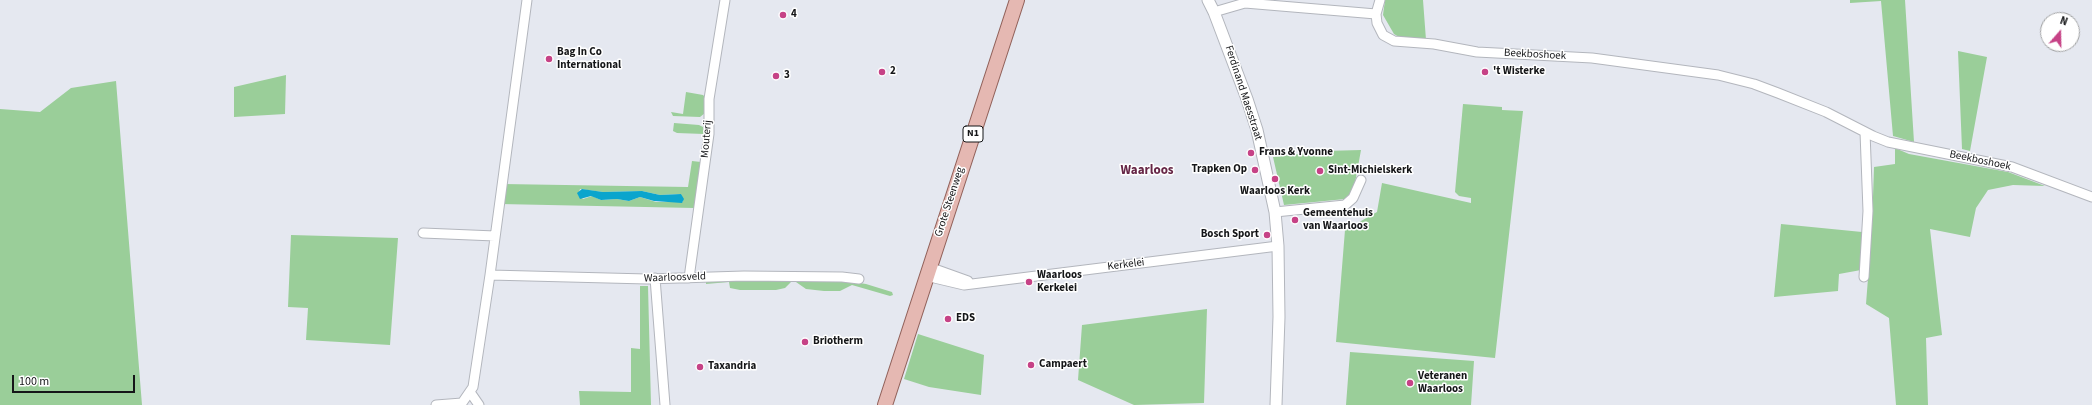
<!DOCTYPE html>
<style>
body{margin:0}
#map{position:relative;width:2092px;height:405px;overflow:hidden;background:#e5e8f0;font-family:"Source Sans 3",sans-serif}
canvas{display:block}
.north{position:absolute;left:2040px;top:12px;width:40px;height:40px;box-sizing:border-box;background:#fff;border:1px solid #a1a2a3;border-radius:50%;rotate:20deg;font-size:11px;font-weight:700;line-height:16px;text-align:center;color:#151618}
.north::after{content:'';display:block;margin:auto;width:14px;height:18px;background:#c64286;clip-path:polygon(50% 0,100% 100%,50% 72%,0 100%)}
.scale{position:absolute;left:12px;top:375px;width:123px;height:18px;box-sizing:border-box;border:2px solid #151618;border-top:0;padding-left:5px;font-size:12px;line-height:14px;white-space:nowrap;color:#151618;-webkit-text-stroke:3px #fff;paint-order:stroke}
</style>
<div id="map">
<canvas width="2092" height="405"></canvas>
<div class="north">N</div>
<div class="scale">100 m</div>
</div>
<script>
const g = document.querySelector('canvas').getContext('2d');
g.lineJoin = 'round';
function paint(path, color) {
  g.fillStyle = color;
  g.fill(path, 'evenodd');
}
function poly(rows) {
  const path = new Path2D();
  for (const r of rows) {
    path.moveTo(r[0], r[1]);
    for (let i = 2; i < r.length; i += 2) path.lineTo(r[i], r[i + 1]);
  }
  return path;
}
function trace(path, color, width, dash) {
  g.strokeStyle = color;
  g.lineWidth = width;
  g.lineCap = dash ? 'butt' : 'round';
  g.setLineDash(dash || []);
  g.stroke(path);
}
function label(font, color, halo, rows, align = 'center') {
  g.font = font + ' "Source Sans 3",sans-serif';
  g.lineWidth = 3;
  g.setLineDash([]);
  g.textBaseline = 'middle';
  g.strokeStyle = halo;
  g.fillStyle = color;
  for (const [text, x, y, turn = 0] of rows) {
    g.save();
    g.translate(x, y);
    g.rotate((+turn || 0) * Math.PI / 180);
    g.textAlign = isNaN(turn) ? turn : align;
    if (halo) g.strokeText(text, 0, 0);
    g.fillText(text, 0, 0);
    g.restore();
  }
}
paint(poly([
 [1385,0,1423,0,1426,40,1399,37,1394,34,1383,15],
 [1850,0,1905,0,1914,142,1893,136,1881,1,1850,3],
 [1958,51,1987,57,1970,151,1962,149],
 [286,75,285,114,234,117,234,87],
 [116,81,142,405,0,405,0,109,40,112,71,88],
 [686,92,703,95,706,98,705,113,700,117,673,116,671,112,683,114],
 [1463,104,1502,107,1502,110,1523,111,1495,358,1336,342,1345,230,1377,212,1382,183,1471,203,1471,198,1459,196,1455,192],
 [674,123,699,125,703,127,704,134,677,133,673,131],
 [1895,148,1909,154,2008,172,2045,186,2013,185,1988,190,1976,208,1970,237,1930,229,1942,335,1926,338,1928,405,1896,405,1889,318,1866,304,1872,227,1874,167,1895,164],
 [1361,150,1355,183,1351,195,1345,199,1284,205,1273,157,1324,151],
 [692,161,701,162,694,208,500,204,503,184,688,187],
 [580,189,603,192,642,191,660,195,681,194,683,202,656,202,640,197,629,201,617,199,601,200,592,196,583,199,578,195],
 [1781,224,1862,232,1861,270,1839,274,1838,291,1774,297],
 [291,235,398,238,390,345,306,340,308,308,288,307],
 [840,280,866,284,892,292,893,295,890,296,852,285,840,291,824,291,806,289,796,282,791,282,785,288,776,290,740,290,730,288,729,282,706,284,706,281],
 [640,286,648,286,651,405,580,405,579,391,631,392,631,348,640,349],
 [1207,309,1204,403,1134,405,1078,380,1082,325],
 [918,334,984,355,981,395,929,387,904,379],
 [1350,352,1474,361,1471,405,1346,405]
]), '#9ace99');
paint(poly([
 [582,189,603,192,642,191,660,195,681,194,684,199,682,203,654,201,640,197,629,201,617,199,601,200,591,196,580,199,577,193]
]), '#0aa5cd');
const minor = poly([
 [1214,12,1245,3,1376,14,1377,23,1383,35,1394,41,1434,44,1477,52,1592,58,1718,75,1754,84,1778,93,1826,112,1873,136,1888,142,2012,167,2092,197],
 [1376,14,1380,0],
 [1275,212,1345,205,1353,198,1361,180],
 [423,233,495,236],
 [929,267,968,281],
 [490,275,647,279,744,276,842,277,859,279],
 [926,276,964,285,1278,246],
 [1864,277,1868,211,1865,132],
 [655,278,665,405],
 [689,278,709,134,709,99,725,0],
 [470,392,479,405],
 [436,405,462,403,473,387,490,275,527,0]
]);
const tertiary = poly([
 [1208,0,1214,12,1247,99,1257,130,1275,212,1278,246,1279,317,1276,405]
]);
const primary = poly([
 [885,405,1017,0]
]);
trace(minor, '#b3b6bd', 11);
trace(tertiary, '#b3b6bd', 13);
trace(primary, '#91615a', 16);
trace(minor, '#fff', 9);
trace(tertiary, '#fff', 11);
trace(primary, '#e5b8b2', 14);
for (const [x, y, r, color] of [
 [783,15,4,"#c64286"],
 [549,59,4,"#c64286"],
 [882,72,4,"#c64286"],
 [1485,72,4,"#c64286"],
 [776,76,4,"#c64286"],
 [1251,153,4,"#c64286"],
 [1255,170,4,"#c64286"],
 [1320,171,4,"#c64286"],
 [1275,179,4,"#c64286"],
 [1295,220,4,"#c64286"],
 [1267,235,4,"#c64286"],
 [1029,282,4,"#c64286"],
 [948,319,4,"#c64286"],
 [805,342,4,"#c64286"],
 [1031,365,4,"#c64286"],
 [700,367,4,"#c64286"],
 [1410,383,4,"#c64286"]
]) {
  const dot = new Path2D();
  dot.arc(x, y, r, 0, 2 * Math.PI);
  g.fillStyle = color;
  g.fill(dot);
  trace(dot, '#fff', 1.5);
}
for (const [x, y, w] of [
 [973,134,20]
]) {
  const box = new Path2D();
  box.roundRect(x - w / 2, y - 8, w, 16, 3);
  g.fillStyle = '#fff';
  g.fill(box);
  trace(box, '#151618', 1);
}
label('bold 10px', '#151618', null, [
 ["N1",973,134]
]);
label('bold 11px', '#151618', '#fff', [
 ["4",791,15],
 ["Bag In Co",557,53],
 ["International",557,66],
 ["2",890,72],
 ["'t Wisterke",1493,72],
 ["3",784,76],
 ["Frans & Yvonne",1259,153],
 ["Trapken Op",1247,170,"right"],
 ["Sint-Michielskerk",1328,171],
 ["Waarloos Kerk",1275,192,"center"],
 ["Gemeentehuis",1303,214],
 ["van Waarloos",1303,227],
 ["Bosch Sport",1259,235,"right"],
 ["Waarloos",1037,276],
 ["Kerkelei",1037,289],
 ["EDS",956,319],
 ["Briotherm",813,342],
 ["Campaert",1039,365],
 ["Taxandria",708,367],
 ["Veteranen",1418,377],
 ["Waarloos",1418,390]
], 'left');
label('11px', '#151618', '#fff', [
 ["Beekboshoek",1535,55,3],
 ["Ferdinand Maesstraat",1243,93,72],
 ["Mouterij",707,139,-85],
 ["Beekboshoek",1980,161,12],
 ["Grote Steenweg",950,202,-72],
 ["Kerkelei",1126,265,-7],
 ["Waarloosveld",675,278,-2]
]);
label('bold 13px', '#662646', '#fff', [
 ["Waarloos",1147,171]
]);
</script>
